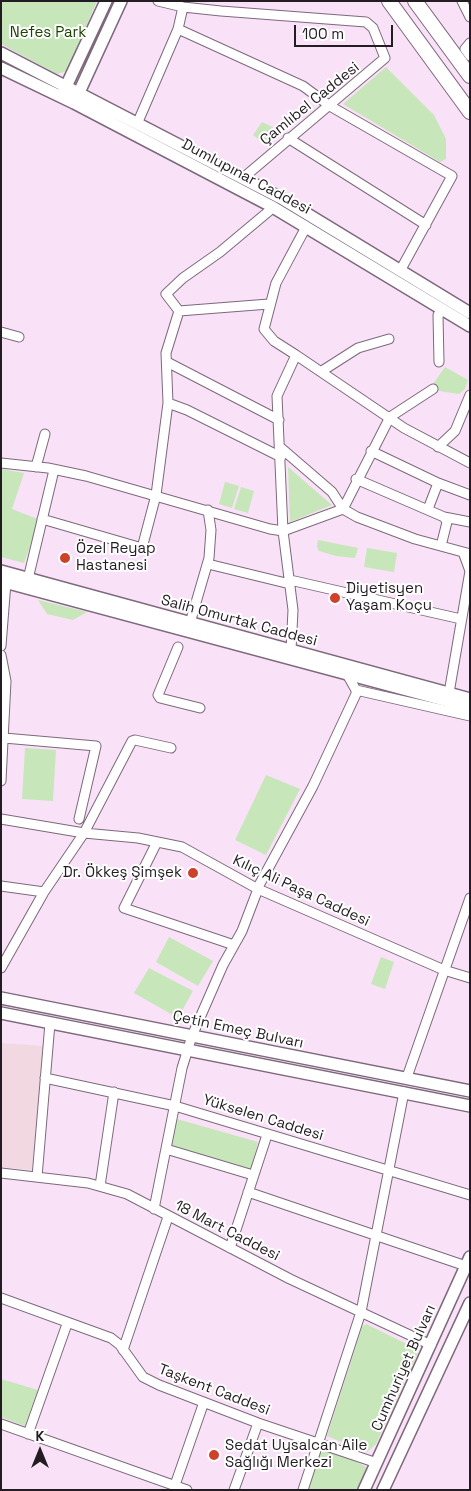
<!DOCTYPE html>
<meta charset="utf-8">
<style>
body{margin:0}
#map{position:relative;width:471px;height:1491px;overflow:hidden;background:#f9e2f7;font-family:"Space Grotesk",sans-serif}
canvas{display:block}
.frame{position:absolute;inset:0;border:2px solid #241c23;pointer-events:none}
.north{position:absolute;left:15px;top:1426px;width:50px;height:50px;-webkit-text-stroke:4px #fff;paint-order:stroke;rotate:0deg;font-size:14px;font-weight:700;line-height:20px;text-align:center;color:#241c23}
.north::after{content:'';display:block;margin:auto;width:18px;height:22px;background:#241c23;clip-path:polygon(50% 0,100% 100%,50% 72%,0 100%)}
.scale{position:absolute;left:294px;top:25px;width:99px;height:22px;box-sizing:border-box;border:2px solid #241c23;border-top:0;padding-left:6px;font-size:15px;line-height:18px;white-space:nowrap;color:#241c23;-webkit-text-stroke:4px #fff;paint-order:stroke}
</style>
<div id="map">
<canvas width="471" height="1491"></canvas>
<div class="frame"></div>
<div class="north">K</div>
<div class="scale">100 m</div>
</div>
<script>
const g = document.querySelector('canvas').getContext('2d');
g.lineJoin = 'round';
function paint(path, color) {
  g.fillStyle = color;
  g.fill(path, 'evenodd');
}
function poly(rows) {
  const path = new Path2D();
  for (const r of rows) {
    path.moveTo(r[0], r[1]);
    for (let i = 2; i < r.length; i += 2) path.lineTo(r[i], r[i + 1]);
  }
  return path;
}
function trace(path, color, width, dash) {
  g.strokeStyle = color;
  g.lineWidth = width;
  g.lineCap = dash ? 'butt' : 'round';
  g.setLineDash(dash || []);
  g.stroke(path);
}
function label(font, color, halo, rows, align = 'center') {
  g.font = font + ' "Space Grotesk",sans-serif';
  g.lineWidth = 4;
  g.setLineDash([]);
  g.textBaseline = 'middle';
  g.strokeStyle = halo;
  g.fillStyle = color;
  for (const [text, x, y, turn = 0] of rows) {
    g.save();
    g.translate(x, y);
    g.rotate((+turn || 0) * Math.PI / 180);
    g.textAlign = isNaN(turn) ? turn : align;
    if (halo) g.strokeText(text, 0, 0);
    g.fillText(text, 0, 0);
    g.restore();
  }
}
paint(poly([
 [1,1043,44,1046,32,1170,1,1167]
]), '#f2d9e1');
paint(poly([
 [1,1,97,1,67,71,57,74,1,44],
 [386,67,434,115,446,139,446,159,440,162,343,104],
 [262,122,281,131,265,144,253,135],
 [445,367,468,380,465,389,459,394,439,391,433,384],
 [288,467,332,505,290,522],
 [1,469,24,473,12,509,40,520,24,563,1,557],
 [225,482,239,486,232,508,219,504],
 [241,487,254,491,248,513,234,509],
 [318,540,358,548,355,558,336,556,319,551,317,547],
 [367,548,397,553,394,572,364,567],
 [38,600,87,612,73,620,47,614],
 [25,748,56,750,53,801,22,799],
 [266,775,300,789,266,855,235,840],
 [169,937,213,961,198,986,156,962],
 [381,957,394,962,385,989,371,984],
 [149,968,193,991,178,1018,134,993],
 [177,1119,258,1142,251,1169,170,1145],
 [366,1324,415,1348,418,1353,376,1444,367,1452,327,1436,362,1327],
 [1,1379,38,1390,25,1426,1,1417],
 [325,1451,351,1459,366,1467,366,1473,358,1490,308,1490,320,1454]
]), '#c7e6ba');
const minor = poly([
 [158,1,183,7,221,11,366,22,373,28,385,58,243,178],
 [462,1,470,17],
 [178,29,303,86,330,106,452,176,400,271],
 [470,43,465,49,470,56],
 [137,124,178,29,183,7],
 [288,138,426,225],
 [179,311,269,304],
 [1,332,19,337],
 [296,355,404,428,470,463],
 [167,362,279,420],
 [439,362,438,315,443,310],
 [322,371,358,348,389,339],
 [168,403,187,410,281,457],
 [438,447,455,431,470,395],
 [281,448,332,492,343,509,357,517,415,539,470,554],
 [371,451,438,483,470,495],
 [1,463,48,468,86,476,270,529,283,531,343,509,390,417,433,389],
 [36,467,45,434],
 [356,479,444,517,447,522,441,546],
 [428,509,438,483],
 [444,517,470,522],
 [42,519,142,548,156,495,168,403,166,353,179,311,166,294,183,278,220,252,269,211,271,206],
 [208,564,290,584],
 [28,579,54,470],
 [290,580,461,619],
 [190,623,209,558,211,530,208,510],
 [1,646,6,582],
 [178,647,158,695,160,698,200,708],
 [291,650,293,610,283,531,277,396,296,355,274,341,264,329,276,283,306,227],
 [1,655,6,681,1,781],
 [356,690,470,716],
 [449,693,470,571,463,552],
 [4,738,96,746,79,819],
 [1,819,84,833,138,838,182,847,258,889,444,970,470,978],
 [157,842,124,908,234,945],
 [1,886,44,892],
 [257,889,313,786,356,694,356,690,348,676],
 [1,968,44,892,84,833,132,741,135,740,171,748],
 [407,1077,470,898],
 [45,1078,175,1106,470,1195],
 [166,1149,253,1175],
 [1,1173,88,1183,127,1194,290,1279,431,1345],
 [37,1177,50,1023],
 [100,1186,114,1092],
 [248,1192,466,1266],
 [154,1209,182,1068,192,1036,223,965,242,931,258,889],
 [230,1248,267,1135],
 [1,1298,111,1338,120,1345,143,1377,159,1385,258,1423,377,1463],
 [123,1350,168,1217],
 [1,1424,187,1490],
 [28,1434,67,1324],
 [175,1485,204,1402],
 [234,1490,258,1423],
 [303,1490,361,1312,404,1092]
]);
const major = poly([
 [1,53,281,198,470,313],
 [1,68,74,103,271,206,470,326],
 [63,93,106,1],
 [76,99,121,1],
 [1,571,470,699],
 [1,581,470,707],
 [1,998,470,1091],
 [1,1013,470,1106],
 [364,1490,470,1257],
 [383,1490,470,1303]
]);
const highway = poly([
 [389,1,470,112],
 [415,1,470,76]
]);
trace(minor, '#7d697b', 11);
trace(major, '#7d697b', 14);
trace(highway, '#7d697b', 16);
trace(minor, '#fff', 9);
trace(major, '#fff', 11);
trace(highway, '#fff', 14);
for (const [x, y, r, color] of [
 [65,558,6,"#ce422c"],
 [335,598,6,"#ce422c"],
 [193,873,6,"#ce422c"],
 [214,1455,6,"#ce422c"]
]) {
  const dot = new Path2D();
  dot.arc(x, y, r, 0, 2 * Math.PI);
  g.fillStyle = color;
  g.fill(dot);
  trace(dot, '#fff', 2);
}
label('15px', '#1a4300', '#fff', [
 ["Nefes Park",48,33]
]);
label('15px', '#241c23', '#fff', [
 ["Çamlıbel Caddesi",310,104,-39],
 ["Dumlupınar Caddesi",246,177,28],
 ["Salih Omurtak Caddesi",239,621,15],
 ["Kılıç Ali Paşa Caddesi",301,891,25],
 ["Çetin Emeç Bulvarı",238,1030,12],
 ["Yükselen Caddesi",263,1118,17],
 ["18 Mart Caddesi",227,1231,27],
 ["Cumhuriyet Bulvarı",404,1368,-66],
 ["Taşkent Caddesi",214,1390,21]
]);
label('15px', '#241c23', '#fff', [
 ["Özel Reyap",76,549],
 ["Hastanesi",76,566],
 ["Diyetisyen",346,589],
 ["Yaşam Koçu",346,606],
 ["Dr. Ökkeş Şimşek",182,873,"right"],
 ["Sedat Uysalcan Aile",225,1446],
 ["Sağlığı Merkezi",225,1463]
], 'left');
</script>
